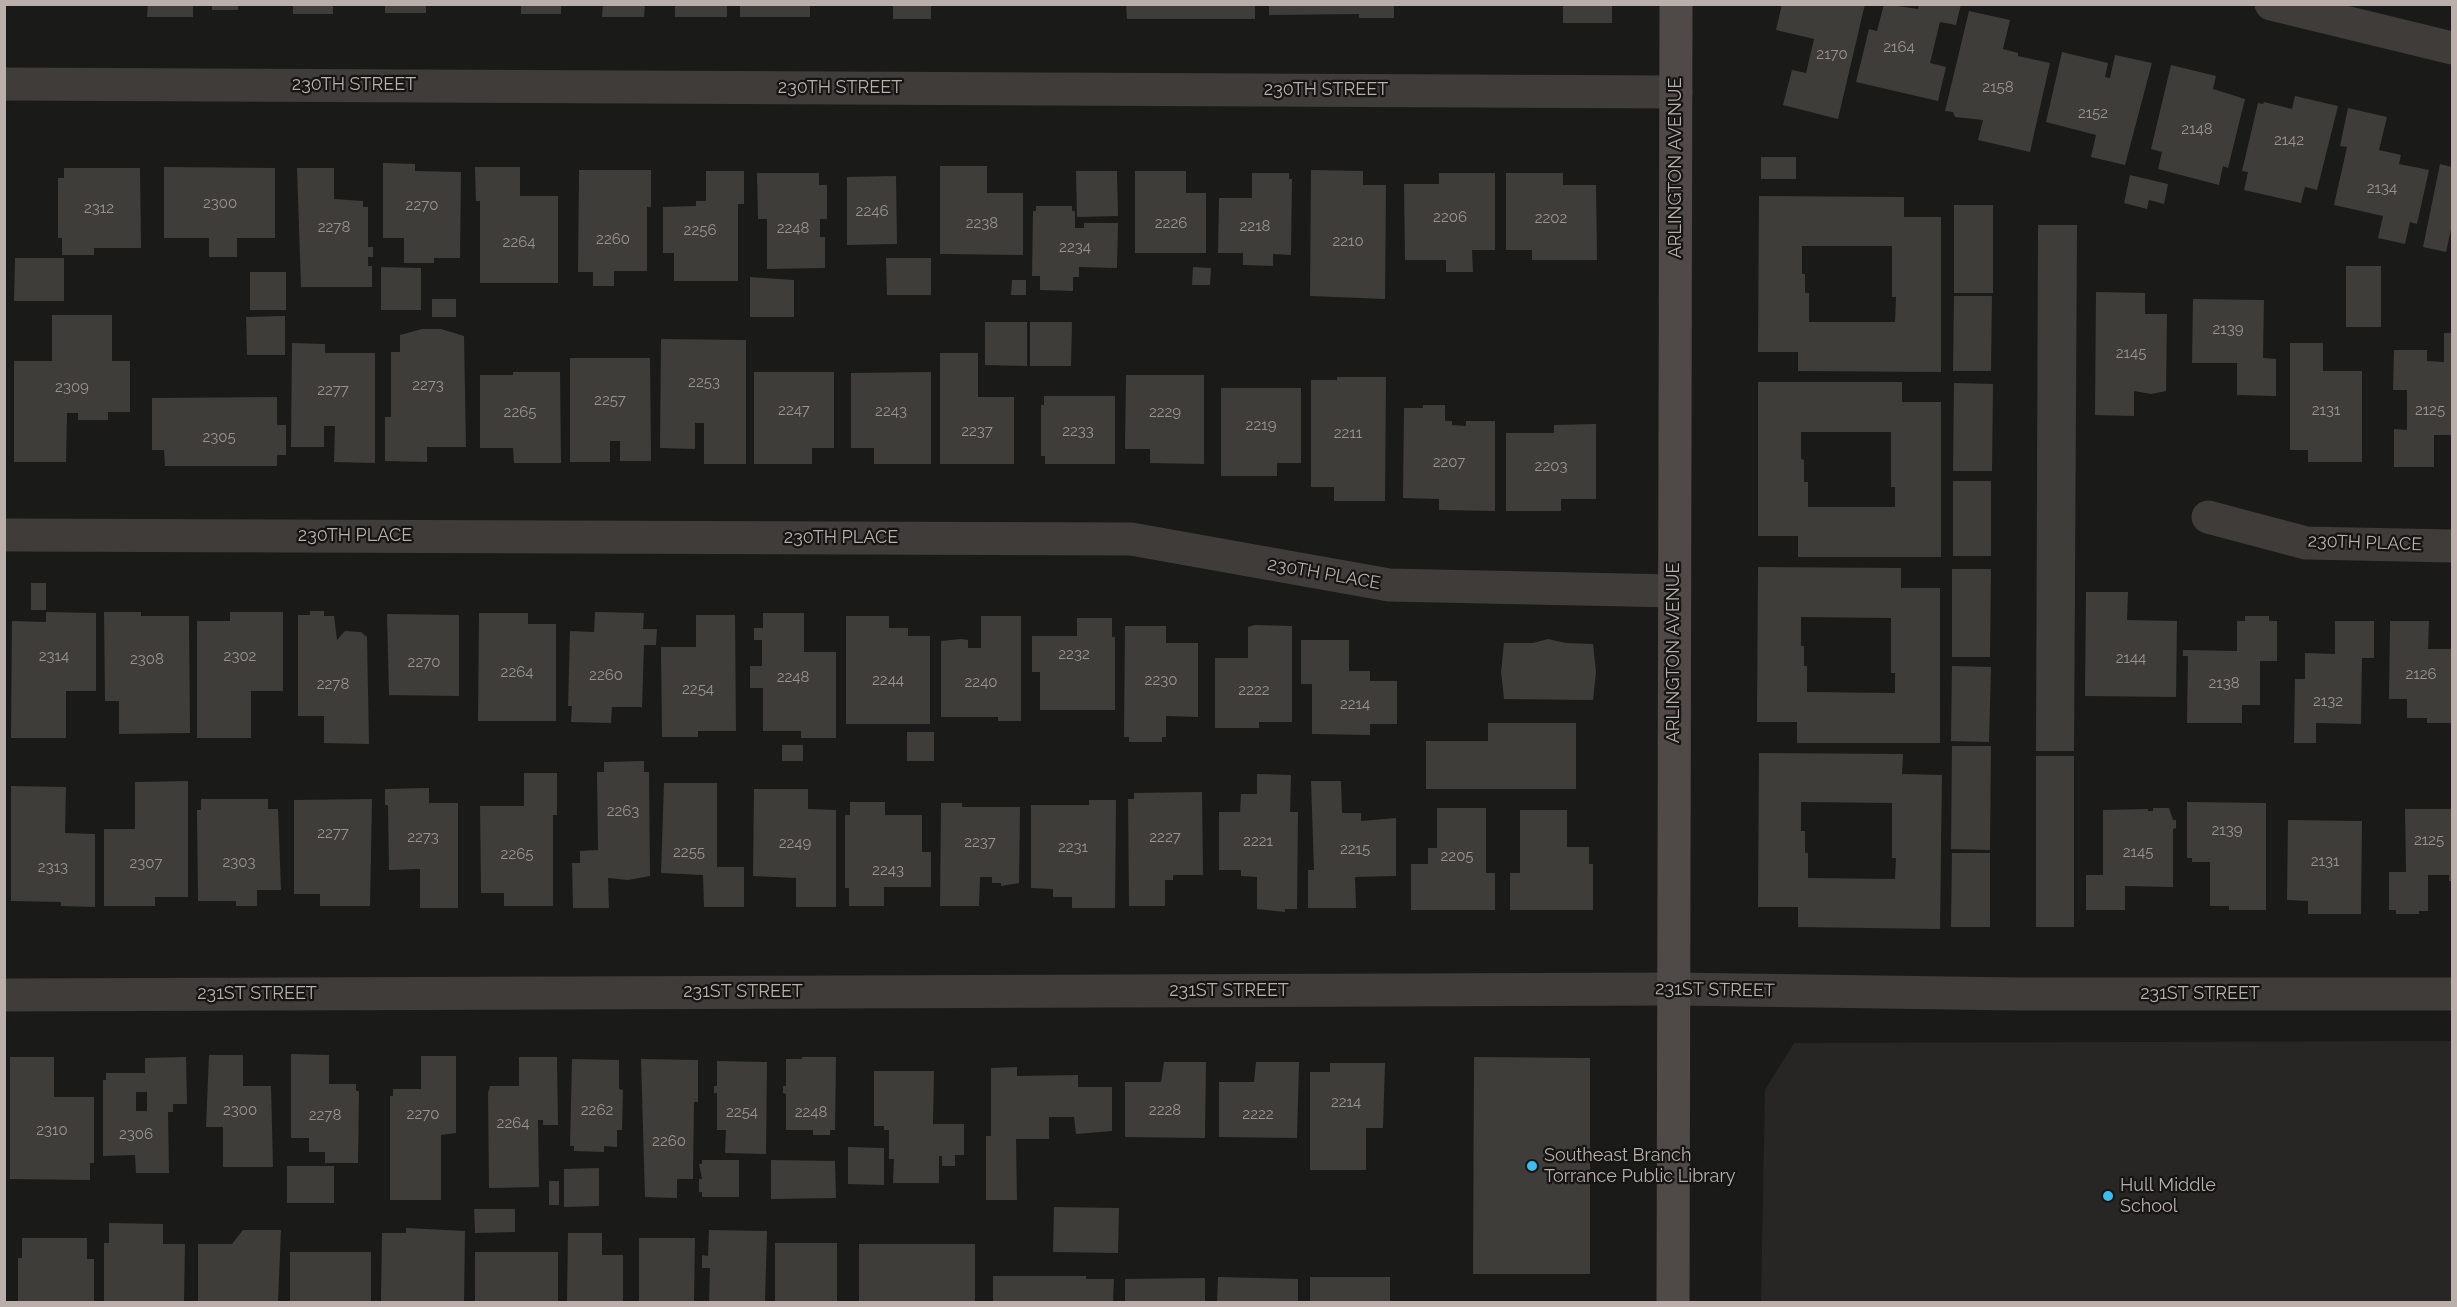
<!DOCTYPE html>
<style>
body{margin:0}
#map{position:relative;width:2457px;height:1307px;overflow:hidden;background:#1a1a18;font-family:Raleway,sans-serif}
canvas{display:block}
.frame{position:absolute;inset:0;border:6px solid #baafab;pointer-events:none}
</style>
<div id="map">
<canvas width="2457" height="1307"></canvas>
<div class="frame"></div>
</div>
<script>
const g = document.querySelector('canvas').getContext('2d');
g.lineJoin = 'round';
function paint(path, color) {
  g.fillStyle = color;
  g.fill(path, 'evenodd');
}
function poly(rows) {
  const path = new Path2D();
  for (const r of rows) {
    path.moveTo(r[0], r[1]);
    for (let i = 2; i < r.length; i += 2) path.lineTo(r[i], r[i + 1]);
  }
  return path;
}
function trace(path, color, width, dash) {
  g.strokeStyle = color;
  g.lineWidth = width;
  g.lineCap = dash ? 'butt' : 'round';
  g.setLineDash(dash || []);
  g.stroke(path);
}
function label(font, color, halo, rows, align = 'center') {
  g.font = font + ' Raleway,sans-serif';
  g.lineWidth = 4.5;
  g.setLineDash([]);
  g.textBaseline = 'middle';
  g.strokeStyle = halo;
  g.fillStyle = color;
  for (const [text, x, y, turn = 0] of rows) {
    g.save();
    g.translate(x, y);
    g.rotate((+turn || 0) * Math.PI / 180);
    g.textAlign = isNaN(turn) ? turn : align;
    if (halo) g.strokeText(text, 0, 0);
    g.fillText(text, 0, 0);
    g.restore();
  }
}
paint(poly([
 [2452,1041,2452,1302,1761,1302,1765,1090,1794,1043]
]), '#272624');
paint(poly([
 [148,4,193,4,193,17,147,17],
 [212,4,238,4,238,10,212,10],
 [293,4,333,4,333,14,293,14],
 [521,4,561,4,561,14,521,14],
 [603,4,645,4,644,17,602,17],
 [675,4,727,4,727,17,675,17],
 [740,4,810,4,810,17,740,17],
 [893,4,931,4,931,19,893,19],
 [1126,4,1255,4,1255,19,1127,19],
 [1269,4,1394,4,1394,18,1359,18,1359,14,1269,15],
 [1563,4,1612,4,1612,23,1563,23],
 [1782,4,1865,4,1838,119,1783,105,1792,70,1806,73,1814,39,1776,30],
 [1884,4,1918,9,1919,4,1961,4,1956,25,1940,22,1930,63,1946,67,1938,101,1856,82,1869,29,1877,31],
 [385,5,426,5,426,13,385,13],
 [1969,11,2010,20,2003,49,2018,53,2018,56,2050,63,2030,152,1978,140,1983,120,1955,117,1953,112,1945,111],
 [2062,52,2108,63,2105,77,2110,78,2115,55,2152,63,2125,165,2091,157,2096,135,2046,122],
 [2171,65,2216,76,2213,89,2245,99,2228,168,2223,166,2219,185,2158,169,2162,152,2151,149],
 [2295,96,2338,106,2317,190,2305,187,2301,203,2244,190,2248,172,2242,171,2258,103,2263,104,2264,102,2292,109],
 [2348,108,2387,117,2379,150,2401,155,2399,164,2429,170,2417,224,2410,222,2405,244,2378,238,2383,216,2334,205,2347,147,2340,146],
 [1761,157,1796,157,1796,179,1761,179],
 [383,163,415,164,415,171,461,172,460,258,434,258,434,263,404,263,404,238,383,238],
 [2440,164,2452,167,2452,225,2446,252,2423,247],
 [940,166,987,166,987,193,1023,193,1023,255,940,254],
 [164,167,275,168,275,238,237,238,237,257,209,257,209,238,164,238],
 [475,167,520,167,520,196,558,196,558,283,480,283,480,201,476,201],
 [64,168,140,168,141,248,94,248,94,255,62,255,62,238,58,238,58,178,64,178],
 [297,168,334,168,334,199,363,201,363,207,368,207,368,247,373,247,373,257,368,257,368,266,372,266,372,287,301,287],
 [579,170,651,170,651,207,647,207,647,271,614,271,614,286,593,286,593,272,578,272],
 [1311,170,1363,171,1363,185,1386,185,1385,299,1310,296],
 [706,171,744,171,744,204,738,204,738,281,674,281,674,253,663,253,663,207,696,206,696,201,706,201],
 [1076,171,1117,171,1118,216,1077,217],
 [1135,171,1186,171,1186,193,1206,193,1206,253,1135,253],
 [757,173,819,173,819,185,827,185,827,219,820,219,820,237,825,237,825,268,767,269,767,219,758,219],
 [1252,173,1289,173,1289,179,1292,179,1291,255,1273,254,1273,266,1243,265,1243,253,1218,253,1219,198,1252,198],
 [1439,173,1495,173,1495,250,1472,250,1473,272,1446,272,1446,260,1405,260,1404,184,1439,184],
 [1506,173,1563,173,1563,185,1596,185,1597,260,1532,260,1532,250,1506,250],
 [2130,175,2168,184,2164,204,2149,200,2147,209,2124,203],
 [896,176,897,244,847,245,847,177],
 [1759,196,1904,197,1904,217,1941,217,1941,372,1798,371,1798,352,1758,352],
 [1802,246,1892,246,1892,297,1896,297,1895,322,1809,322,1809,293,1805,293,1805,274,1802,274],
 [1954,205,1993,205,1993,293,1954,293],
 [1036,206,1072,206,1072,211,1075,211,1075,228,1084,228,1084,223,1118,223,1117,268,1079,267,1079,277,1073,277,1073,291,1040,290,1040,276,1032,276,1033,211,1036,211],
 [2038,225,2077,225,2074,751,2036,751],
 [15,258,64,258,64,301,14,301],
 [886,258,931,258,931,295,887,295],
 [2346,266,2381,266,2381,327,2346,327],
 [381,267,421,268,421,310,381,310],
 [1193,267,1211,268,1210,285,1192,285],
 [250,272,286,272,286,310,250,310],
 [750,277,794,280,794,317,750,317],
 [1012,280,1026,280,1026,295,1011,295],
 [2096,292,2145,293,2145,314,2167,314,2166,391,2151,394,2134,391,2134,416,2095,415],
 [1954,296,1992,296,1991,371,1953,371],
 [432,299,456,299,456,317,432,317],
 [2193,299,2264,300,2263,358,2276,359,2276,396,2237,395,2237,363,2192,363],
 [52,315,112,315,112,361,130,361,130,412,108,412,108,420,78,420,78,413,67,413,66,462,14,462,14,361,52,361],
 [285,316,285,355,247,355,246,317],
 [985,322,1027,322,1027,366,985,365],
 [1030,322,1072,322,1071,366,1030,366],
 [422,329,441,329,464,336,466,447,427,447,427,462,385,461,385,417,391,417,391,352,400,352,400,335],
 [2444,333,2452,333,2452,435,2434,435,2434,467,2394,467,2394,429,2407,430,2407,390,2393,390,2394,350,2427,350,2427,361,2444,362],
 [661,339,746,340,746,464,704,464,704,423,695,423,695,449,660,448],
 [292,343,325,344,325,353,375,353,375,463,334,462,335,426,324,426,324,447,291,447],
 [2290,343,2323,343,2323,371,2362,371,2362,462,2308,462,2308,450,2290,450],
 [940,353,978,353,978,397,1014,397,1014,464,940,464],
 [570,358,650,358,651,461,620,461,620,441,610,441,610,462,570,462],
 [513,372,560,372,561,463,514,463,513,448,480,448,480,375,513,375],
 [754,372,834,372,834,448,812,448,812,464,754,464],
 [931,372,931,464,874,464,874,448,851,448,851,373],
 [1126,375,1204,375,1204,464,1150,463,1150,449,1125,449],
 [1337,377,1386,377,1385,501,1334,501,1334,487,1311,487,1311,380,1337,380],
 [1758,382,1902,382,1902,402,1941,402,1941,557,1798,557,1798,536,1758,536],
 [1801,432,1891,432,1891,487,1895,487,1895,507,1808,507,1808,482,1804,482,1804,460,1801,459],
 [1954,383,1993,384,1992,471,1953,471],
 [1221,388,1301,388,1301,463,1277,463,1277,476,1221,476],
 [1044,396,1115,396,1115,464,1045,464,1045,456,1041,456,1041,405,1044,405],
 [277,397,277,425,286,425,286,455,277,455,277,466,165,466,164,450,152,450,152,398],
 [1423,405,1445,405,1445,421,1452,421,1452,425,1466,426,1466,421,1495,421,1495,511,1439,510,1439,499,1403,498,1404,408,1423,408],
 [1596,424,1596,499,1561,499,1561,511,1506,511,1506,433,1554,433,1554,425],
 [1953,481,1991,481,1991,556,1953,556],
 [1758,567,1901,568,1901,588,1940,588,1940,743,1797,743,1797,722,1757,722],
 [1801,617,1891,618,1891,673,1895,673,1895,693,1807,692,1807,666,1804,666,1804,646,1801,646],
 [1952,569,1991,569,1990,657,1952,657],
 [31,583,46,583,46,610,31,610],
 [2086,592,2128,592,2127,620,2177,621,2176,697,2085,696],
 [310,611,324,611,324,616,334,616,337,640,345,631,361,632,367,637,369,744,324,743,324,716,298,716,298,615,310,615],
 [46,612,96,613,96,691,66,691,66,738,11,738,12,621,46,622],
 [104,612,141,612,141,616,189,616,190,733,119,734,119,701,105,701],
 [230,612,283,612,283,691,251,691,251,738,197,738,197,621,230,621],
 [595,612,644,613,643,629,657,629,656,645,644,645,642,707,612,707,611,723,571,722,572,706,568,706,570,631,594,632],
 [479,613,528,613,528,624,556,624,556,721,478,721],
 [763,613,804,613,804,652,836,652,836,738,801,738,801,731,763,731,763,688,750,688,750,666,762,666,762,640,754,640,754,628,763,628],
 [387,614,459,615,459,696,389,695],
 [696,615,735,615,736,731,698,731,698,737,662,737,661,647,696,647],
 [846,616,889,616,889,628,908,628,908,636,930,636,930,724,846,724],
 [981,616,1021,616,1021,721,998,721,998,717,941,717,941,641,961,639,968,640,968,648,981,648],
 [2245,616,2269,616,2269,621,2277,621,2277,661,2260,661,2260,705,2242,705,2242,723,2187,723,2188,656,2183,656,2183,650,2237,651,2237,621,2245,621],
 [1077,618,1112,618,1112,637,1115,637,1115,710,1040,710,1040,672,1032,672,1032,636,1077,636],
 [2335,621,2374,621,2374,658,2362,658,2361,724,2316,723,2316,743,2294,743,2295,679,2305,679,2305,653,2335,654],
 [2390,621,2429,621,2428,649,2452,649,2452,723,2427,723,2427,718,2407,718,2407,699,2389,699],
 [1255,625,1292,626,1292,722,1259,722,1259,728,1215,728,1215,658,1248,658,1248,627],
 [1125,626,1166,626,1166,643,1198,643,1198,717,1166,716,1166,737,1162,737,1162,742,1129,742,1129,737,1124,737],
 [1548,639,1566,643,1593,644,1596,672,1593,700,1504,699,1501,672,1504,643,1533,643],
 [1301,640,1349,640,1349,671,1370,671,1370,681,1397,681,1397,724,1370,724,1370,735,1312,734,1312,684,1301,684],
 [1952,666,1991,667,1989,742,1951,741],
 [1488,723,1576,723,1576,789,1426,789,1426,741,1488,741],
 [907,732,934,732,934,761,907,761],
 [782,745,803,745,803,761,782,761],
 [1952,746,1991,746,1990,850,1951,849],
 [1759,753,1903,754,1902,774,1942,775,1940,929,1798,927,1798,907,1758,907],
 [1801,802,1892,803,1892,858,1896,858,1895,879,1808,878,1808,853,1805,853,1805,831,1801,831],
 [2036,756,2074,756,2074,927,2036,927],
 [644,761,644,772,649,772,650,876,628,880,608,878,609,908,573,908,572,863,580,863,580,851,598,850,597,772,604,772,604,762],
 [524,773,557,773,557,815,553,815,553,906,504,906,504,893,481,893,480,806,524,806],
 [1257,774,1291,775,1290,812,1298,812,1297,909,1285,909,1285,912,1257,909,1257,877,1241,876,1241,870,1219,870,1219,812,1240,812,1241,794,1257,794],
 [188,781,188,897,155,897,155,906,104,906,104,829,135,829,135,782],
 [1311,781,1341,781,1342,813,1361,813,1361,821,1396,818,1396,876,1355,877,1356,908,1308,908,1308,870,1314,870],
 [664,783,717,783,717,867,744,867,744,907,704,907,703,875,661,873],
 [11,786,66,787,65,833,95,834,95,907,61,906,61,902,11,901],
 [429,788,429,803,458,803,458,908,420,908,420,869,389,870,388,805,385,805,385,789],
 [754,789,808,789,808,809,836,810,836,907,796,907,796,878,753,876],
 [1202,792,1203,875,1173,875,1173,880,1165,880,1165,906,1129,906,1128,799,1134,799,1134,793],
 [201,799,268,799,268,809,278,809,281,890,257,890,257,906,236,906,236,901,198,901,197,810,201,810],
 [372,799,370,906,320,906,320,894,294,894,294,800],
 [1089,800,1116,800,1115,908,1072,908,1072,897,1053,897,1053,889,1031,888,1031,805,1089,805],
 [850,802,885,802,885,815,922,815,922,852,931,852,931,887,884,887,884,906,849,906,849,888,845,888,845,815,850,815],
 [2187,802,2266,803,2266,910,2229,910,2229,906,2210,906,2210,862,2192,862,2192,858,2187,858],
 [941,803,962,803,962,807,1020,807,1019,883,1001,886,1001,883,992,883,992,877,980,877,979,906,940,906],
 [1437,808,1486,808,1486,873,1495,873,1495,910,1411,910,1411,864,1428,864,1428,848,1437,848],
 [2153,808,2169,808,2173,820,2176,820,2176,828,2173,829,2173,887,2125,886,2125,910,2086,910,2086,875,2103,875,2103,810,2148,809,2148,811,2153,811],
 [2405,809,2452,809,2452,881,2449,881,2449,875,2428,875,2428,911,2419,911,2419,914,2396,914,2396,910,2389,910,2389,872,2406,872],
 [1520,810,1567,810,1567,847,1589,847,1589,864,1593,864,1593,910,1510,910,1510,873,1520,873],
 [2288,820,2362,821,2361,914,2308,914,2308,901,2287,900],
 [1952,853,1990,853,1990,927,1951,927],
 [291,1054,329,1055,329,1084,356,1084,356,1091,359,1091,358,1163,325,1163,325,1152,309,1152,309,1138,291,1138],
 [209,1055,243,1055,243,1086,271,1086,273,1167,223,1167,223,1127,206,1127],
 [421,1056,456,1056,456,1133,441,1135,441,1200,390,1200,390,1096,393,1096,393,1089,421,1089],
 [10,1057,54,1057,54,1097,94,1097,94,1163,90,1163,90,1180,10,1179],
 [186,1057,187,1104,173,1104,173,1112,168,1112,169,1173,136,1173,135,1155,103,1156,103,1080,106,1080,106,1073,145,1073,145,1058],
 [136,1092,147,1092,147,1111,136,1111],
 [519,1057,557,1057,558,1125,543,1125,543,1120,538,1120,539,1187,489,1188,488,1093,490,1086,519,1086],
 [802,1057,836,1057,835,1130,830,1130,830,1135,813,1135,813,1130,786,1130,786,1094,783,1093,783,1086,786,1086,786,1059,802,1059],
 [1474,1057,1590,1058,1590,1274,1473,1274],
 [572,1059,619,1060,619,1089,623,1090,622,1130,617,1130,617,1147,604,1146,604,1152,574,1151,574,1146,570,1146],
 [641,1059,698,1060,698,1102,694,1102,693,1179,677,1179,677,1198,645,1197],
 [717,1061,767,1062,766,1154,725,1153,726,1130,717,1130,717,1093,714,1093,714,1086,717,1086],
 [1164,1062,1206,1062,1205,1138,1125,1137,1125,1082,1161,1082],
 [1256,1062,1299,1062,1297,1138,1219,1137,1219,1082,1254,1082],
 [1330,1063,1385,1063,1383,1128,1366,1128,1366,1170,1310,1170,1310,1072,1330,1072],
 [1017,1067,1017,1076,1078,1075,1078,1087,1112,1087,1112,1131,1076,1134,1074,1117,1049,1117,1049,1139,1016,1139,1017,1200,986,1200,986,1136,991,1136,991,1068],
 [874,1071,934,1071,933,1124,964,1124,964,1155,955,1155,955,1166,942,1166,942,1156,939,1156,939,1183,893,1183,894,1159,889,1159,889,1130,884,1130,884,1126,874,1126],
 [848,1147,884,1148,884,1185,848,1184],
 [702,1160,739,1160,739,1197,702,1197,702,1192,699,1192,699,1179,702,1179,699,1164,702,1164],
 [771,1160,835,1161,836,1198,771,1199],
 [287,1166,334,1166,334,1203,287,1203],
 [599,1168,599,1206,564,1207,564,1169],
 [549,1181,559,1181,559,1205,549,1205],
 [1054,1207,1119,1208,1118,1253,1053,1252],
 [474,1209,515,1209,515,1232,475,1233],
 [109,1223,163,1224,163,1244,185,1244,184,1302,104,1302,104,1243,109,1243],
 [406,1228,465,1231,464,1302,381,1302,382,1233,406,1233],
 [243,1230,281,1230,278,1302,198,1302,198,1244,232,1244],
 [709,1230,767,1231,765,1302,709,1302,710,1268,702,1268,702,1255,708,1256],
 [568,1233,602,1233,602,1255,623,1255,623,1302,567,1302],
 [22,1238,87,1238,87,1259,94,1259,94,1302,18,1302,18,1258,22,1258],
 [639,1238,695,1238,694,1302,639,1302],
 [775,1243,837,1243,837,1302,775,1302],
 [859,1244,975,1244,975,1302,859,1302],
 [290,1252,371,1252,371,1302,290,1302],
 [475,1252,558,1252,558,1302,475,1302],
 [993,1276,1086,1276,1086,1279,1114,1279,1113,1302,993,1302],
 [1218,1277,1298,1279,1298,1302,1217,1302],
 [1310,1277,1390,1277,1390,1302,1310,1302],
 [1205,1278,1205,1302,1125,1302,1125,1279]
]), '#3f3d3a');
trace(poly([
 [2271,4,2452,48],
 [4,84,1676,92],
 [2208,517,2306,543,2452,546],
 [4,535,1131,539,1389,585,1674,591],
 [4,995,1674,989,2019,994,2452,994]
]), '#3f3c39', 33);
trace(poly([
 [1673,1302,1676,4]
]), '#4f4a47', 33);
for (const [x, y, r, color] of [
 [1532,1166,6,"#3ebded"],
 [2108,1196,6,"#3ebded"]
]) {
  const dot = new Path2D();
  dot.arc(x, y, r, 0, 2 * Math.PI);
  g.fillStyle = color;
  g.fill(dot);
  trace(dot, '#151513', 2);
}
label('15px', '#9b928f', null, [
 ["2164",1899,47],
 ["2170",1832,54],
 ["2158",1998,87],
 ["2152",2093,113],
 ["2148",2197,129],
 ["2142",2289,140],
 ["2134",2382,188],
 ["2300",220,203],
 ["2270",422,205],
 ["2312",99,208],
 ["2246",872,211],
 ["2206",1450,217],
 ["2202",1551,218],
 ["2238",982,223],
 ["2226",1171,223],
 ["2218",1255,226],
 ["2278",334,227],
 ["2248",793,228],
 ["2256",700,230],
 ["2260",613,239],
 ["2210",1348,241],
 ["2264",519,242],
 ["2234",1075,247],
 ["2139",2228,329],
 ["2145",2131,353],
 ["2253",704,382],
 ["2273",428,385],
 ["2309",72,387],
 ["2277",333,390],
 ["2257",610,400],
 ["2247",794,410],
 ["2131",2326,410],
 ["2125",2430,410],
 ["2243",891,411],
 ["2265",520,412],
 ["2229",1165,412],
 ["2219",1261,425],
 ["2237",977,431],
 ["2233",1078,431],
 ["2211",1348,433],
 ["2305",219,437],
 ["2207",1449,462],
 ["2203",1551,466],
 ["2232",1074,654],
 ["2314",54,656],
 ["2302",240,656],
 ["2144",2131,658],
 ["2308",147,659],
 ["2270",424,662],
 ["2264",517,672],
 ["2126",2421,674],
 ["2260",606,675],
 ["2248",793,677],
 ["2244",888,680],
 ["2230",1161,680],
 ["2240",981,682],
 ["2138",2224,683],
 ["2278",333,684],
 ["2254",698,689],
 ["2222",1254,690],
 ["2132",2328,701],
 ["2214",1355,704],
 ["2263",623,811],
 ["2139",2227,830],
 ["2277",333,833],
 ["2273",423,837],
 ["2227",1165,837],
 ["2125",2429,840],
 ["2221",1258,841],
 ["2237",980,842],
 ["2249",795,843],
 ["2231",1073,847],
 ["2215",1355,849],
 ["2255",689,852],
 ["2145",2138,852],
 ["2265",517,854],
 ["2205",1457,856],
 ["2131",2325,861],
 ["2303",239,862],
 ["2307",146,863],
 ["2313",53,867],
 ["2243",888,870],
 ["2214",1346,1102],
 ["2300",240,1110],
 ["2262",597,1110],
 ["2228",1165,1110],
 ["2254",742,1112],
 ["2248",811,1112],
 ["2270",423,1114],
 ["2222",1258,1114],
 ["2278",325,1115],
 ["2264",513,1123],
 ["2310",52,1130],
 ["2306",136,1134],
 ["2260",669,1141]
]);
label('18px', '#baafab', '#151513', [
 ["230TH STREET",354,85],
 ["230TH STREET",840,88],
 ["230TH STREET",1326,90],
 ["ARLINGTON AVENUE",1676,168,-90],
 ["230TH PLACE",355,536],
 ["230TH PLACE",841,538],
 ["230TH PLACE",2365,543,2],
 ["230TH PLACE",1324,574,10],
 ["ARLINGTON AVENUE",1674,653,-90],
 ["231ST STREET",1715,990,1],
 ["231ST STREET",1229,991],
 ["231ST STREET",743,992],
 ["231ST STREET",257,994],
 ["231ST STREET",2200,994]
]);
label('18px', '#baafab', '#151513', [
 ["Southeast Branch",1544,1156],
 ["Torrance Public Library",1544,1177],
 ["Hull Middle",2120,1186],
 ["School",2120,1207]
], 'left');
</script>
